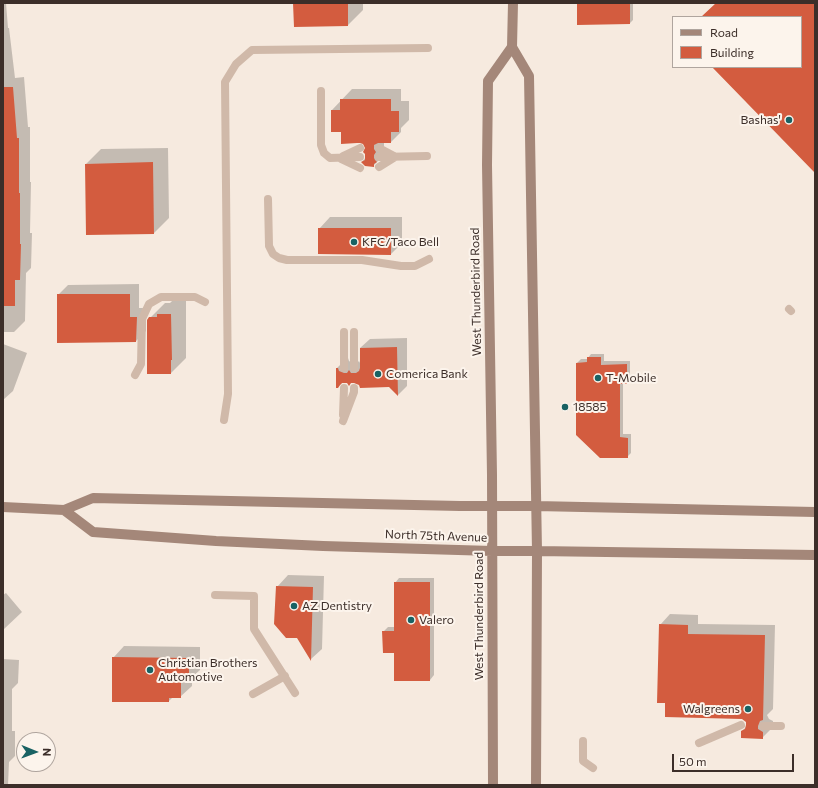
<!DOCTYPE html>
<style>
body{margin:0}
#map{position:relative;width:818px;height:788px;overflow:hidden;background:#f6eadf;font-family:Commissioner,sans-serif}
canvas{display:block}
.frame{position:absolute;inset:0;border:4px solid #3c2e29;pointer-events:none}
.legend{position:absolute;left:672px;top:16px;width:130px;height:52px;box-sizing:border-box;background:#fcf4ec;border:1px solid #afa59e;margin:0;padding:5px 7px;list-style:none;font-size:12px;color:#3c2e29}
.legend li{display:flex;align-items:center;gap:8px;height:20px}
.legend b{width:20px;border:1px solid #afa59e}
.north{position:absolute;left:16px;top:732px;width:40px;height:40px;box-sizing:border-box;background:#fcf4ec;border:1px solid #afa59e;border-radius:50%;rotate:91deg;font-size:11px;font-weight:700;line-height:16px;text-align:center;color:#3c2e29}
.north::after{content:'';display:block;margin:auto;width:14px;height:18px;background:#196263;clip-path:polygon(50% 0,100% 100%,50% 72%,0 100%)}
.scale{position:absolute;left:672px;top:754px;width:122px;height:18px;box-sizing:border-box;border:2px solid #3c2e29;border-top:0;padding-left:5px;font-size:12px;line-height:14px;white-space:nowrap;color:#3c2e29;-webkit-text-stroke:3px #fcf4ec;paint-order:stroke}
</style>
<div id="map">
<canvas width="818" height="788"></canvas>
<div class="frame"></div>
<ul class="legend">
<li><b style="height:5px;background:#a48779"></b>Road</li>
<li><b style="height:11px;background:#d35c3f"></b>Building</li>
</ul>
<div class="north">N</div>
<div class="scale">50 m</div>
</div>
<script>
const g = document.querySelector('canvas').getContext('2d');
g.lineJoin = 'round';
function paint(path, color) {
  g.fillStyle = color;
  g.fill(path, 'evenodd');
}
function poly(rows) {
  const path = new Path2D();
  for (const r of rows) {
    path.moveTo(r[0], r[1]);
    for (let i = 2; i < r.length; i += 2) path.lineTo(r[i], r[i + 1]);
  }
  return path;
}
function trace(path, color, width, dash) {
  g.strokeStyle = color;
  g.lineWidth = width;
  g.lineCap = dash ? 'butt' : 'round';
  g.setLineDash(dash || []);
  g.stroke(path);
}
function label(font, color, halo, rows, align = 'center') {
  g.font = font + ' Commissioner,sans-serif';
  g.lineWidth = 4;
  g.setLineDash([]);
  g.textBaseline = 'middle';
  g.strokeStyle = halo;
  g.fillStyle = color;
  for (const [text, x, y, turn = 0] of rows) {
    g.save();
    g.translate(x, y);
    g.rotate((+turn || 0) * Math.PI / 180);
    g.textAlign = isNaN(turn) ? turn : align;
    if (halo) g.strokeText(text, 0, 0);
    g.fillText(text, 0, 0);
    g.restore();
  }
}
paint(poly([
 [3,3,6,3,8,28,9,28,15,78,24,77,28,127,30,127,30,182,31,182,30,233,32,233,31,268,26,273,25,321,14,332,3,332],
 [294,3,363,3,363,10,348,25],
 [578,3,633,3,633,20,630,23],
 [352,89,401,89,401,101,409,101,409,120,401,128,401,132,391,142,385,142,384,143,384,155,373,166,362,162,366,157,367,148,364,143,342,131,332,110],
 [168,148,169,218,154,233,87,234,86,164,101,149],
 [330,217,402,217,402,243,391,254,319,229],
 [139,284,139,308,146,308,146,331,136,341,58,295,68,285],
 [173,300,186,300,186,358,171,373,150,318,165,303,170,303],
 [407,338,407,386,398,395,389,386,359,384,355,381,343,382,338,387,337,368,347,358,348,358,349,361,354,364,357,363,359,361,360,363,360,348,370,339],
 [3,344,27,353,13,391,3,400],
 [591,354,604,354,604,361,630,361,630,380,627,383,623,383,623,434,631,434,631,453,627,457,577,363,581,359,588,359,588,358],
 [288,575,324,576,322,649,311,659,298,637,277,587],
 [399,578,434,578,434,675,430,680,395,652,383,632,388,627,395,627,395,583],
 [6,593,22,612,3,630,3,595],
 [670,614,698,615,698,624,775,625,773,709,767,715,769,719,773,721,773,727,762,738,742,731,747,726,747,722,742,718,666,702,660,625],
 [124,646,200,647,200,670,192,677,192,686,180,697,173,697,169,701,113,658],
 [3,659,19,660,18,683,12,689,12,731,15,731,15,756,9,762,8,785,3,785]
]), '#0003');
paint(poly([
 [293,3,348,3,348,26,294,27],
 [577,3,630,3,630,24,577,25],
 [716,3,815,3,815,173,712,67,801,67,801,17,701,17],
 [3,87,13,87,17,138,19,138,19,193,20,193,20,244,21,244,20,280,15,280,15,306,3,306],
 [340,99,391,99,391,111,399,111,399,132,391,132,391,143,378,143,374,145,374,149,376,152,374,155,374,158,375,160,377,162,374,164,374,167,365,166,361,162,365,160,365,154,363,152,365,148,363,144,360,143,357,143,341,144,341,132,331,132,331,110,340,110],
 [153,162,154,234,86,235,85,164],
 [318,228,391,228,391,255,318,254],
 [57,294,130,294,130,317,137,317,136,342,57,343],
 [157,314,171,314,172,360,171,360,171,374,147,374,147,320,149,317,157,317],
 [397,347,398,396,389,387,360,388,359,385,354,383,351,383,349,386,347,383,342,383,340,385,338,388,336,388,336,368,338,368,339,371,344,373,347,373,349,370,351,373,356,373,359,371,360,368,360,348],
 [587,357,601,357,601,365,627,364,627,384,620,384,620,437,628,438,628,458,600,458,576,435,576,363,587,362],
 [394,582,430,582,430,681,394,681,394,653,383,653,382,631,394,631],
 [276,586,313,587,311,661,297,638,286,638,274,624],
 [659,624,688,625,688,634,765,635,763,720,760,721,758,726,758,729,763,732,763,739,741,738,741,731,745,729,746,725,746,722,742,719,665,717,665,703,657,703],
 [112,657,189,658,189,682,181,682,181,698,169,698,169,702,112,702]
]), '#d35c3f');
trace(poly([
 [321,91,321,145,324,153,330,158,360,157],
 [379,148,394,156],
 [343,156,360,148],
 [379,157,427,156],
 [341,159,360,168],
 [379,167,395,157],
 [268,199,269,246,273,254,279,258,287,260,362,260,401,266,415,266,429,259],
 [789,309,791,311],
 [344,368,344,332],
 [354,368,354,332],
 [135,375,141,364,142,319,149,304,161,297,195,297,205,302],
 [343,415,344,388],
 [224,420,228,394,225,82,236,64,252,50,428,48],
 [343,421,354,392,354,388],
 [215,595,254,596,254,629,295,693],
 [253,694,285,676],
 [763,726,781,726],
 [583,741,583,761,593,768],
 [699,743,741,725]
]), '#d0b9a9', 8);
trace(poly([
 [513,3,512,47,529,76,537,551,536,785],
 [3,507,64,510,93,498,460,506,536,506,815,512],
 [64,510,93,532,216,541,323,546,492,551,537,551,815,555],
 [493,785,492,475,487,165,488,81,512,47]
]), '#a48779', 10);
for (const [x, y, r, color] of [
 [789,120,4,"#196263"],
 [354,242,4,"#196263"],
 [378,374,4,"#196263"],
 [598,378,4,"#196263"],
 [565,407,4,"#196263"],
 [294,606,4,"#196263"],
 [411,620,4,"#196263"],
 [150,670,4,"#196263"],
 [748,709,4,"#196263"]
]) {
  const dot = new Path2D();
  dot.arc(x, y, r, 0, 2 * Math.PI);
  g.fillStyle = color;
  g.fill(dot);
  trace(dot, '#fcf4ec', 1.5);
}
label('12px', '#3c2e29', '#fcf4ec', [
 ["Bashas'",781,120,"right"],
 ["KFC/Taco Bell",362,242],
 ["Comerica Bank",386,374],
 ["T-Mobile",606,378],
 ["18585",573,407],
 ["AZ Dentistry",302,606],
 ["Valero",419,620],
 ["Christian Brothers",158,663],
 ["Automotive",158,677],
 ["Walgreens",740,709,"right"]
], 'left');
label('12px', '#3c2e29', '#fcf4ec', [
 ["West Thunderbird Road",476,292,-91],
 ["North 75th Avenue",436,536,2],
 ["West Thunderbird Road",479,616,-90]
]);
</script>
